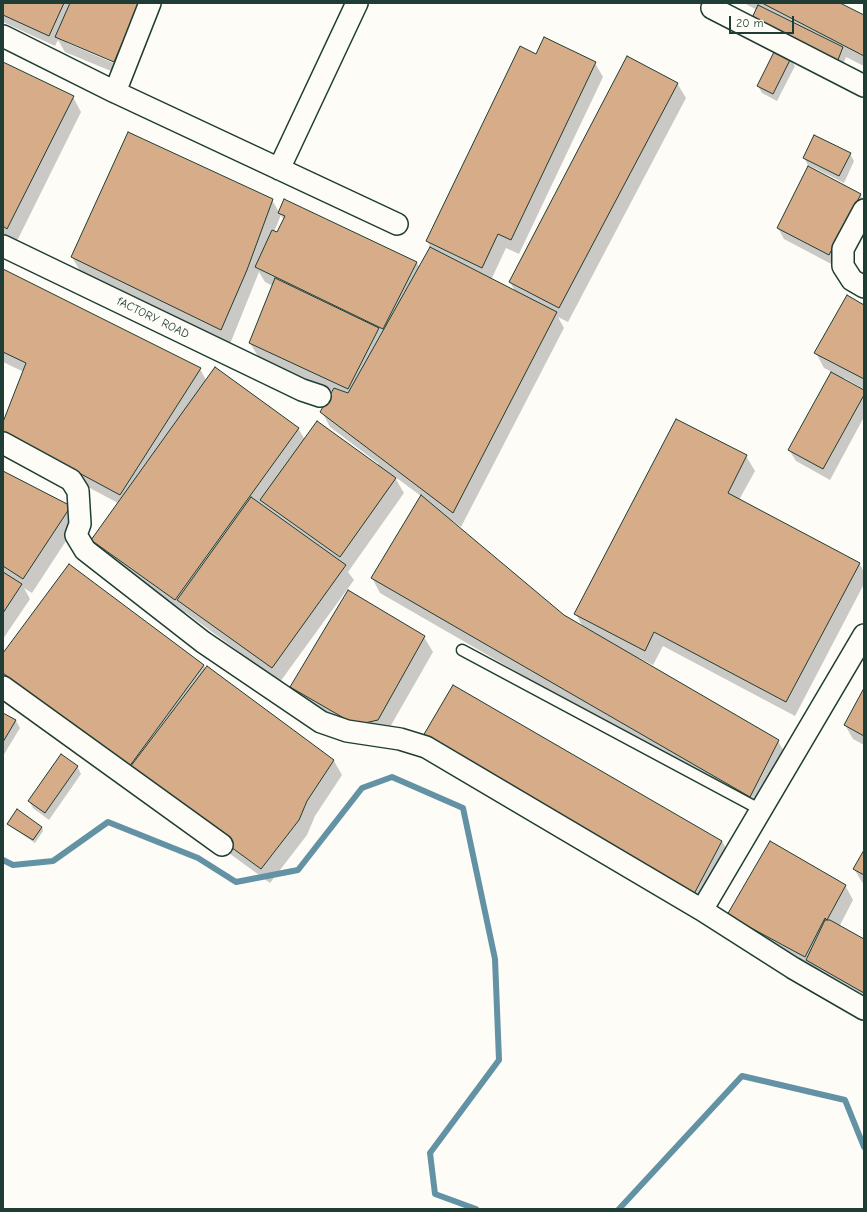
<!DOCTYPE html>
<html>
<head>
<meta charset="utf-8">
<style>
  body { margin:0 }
  #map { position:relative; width:867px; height:1212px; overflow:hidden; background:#fdfcf7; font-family:"Comic Neue",sans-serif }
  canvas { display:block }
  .frame { position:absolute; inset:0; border:4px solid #1f3d34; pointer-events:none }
  .scale { position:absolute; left:729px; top:16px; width:65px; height:18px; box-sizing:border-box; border:2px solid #1f3d34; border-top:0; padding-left:5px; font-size:12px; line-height:14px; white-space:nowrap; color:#1f3d34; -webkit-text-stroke:3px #fdfcf7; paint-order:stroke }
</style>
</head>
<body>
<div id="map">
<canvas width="867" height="1212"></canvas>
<div class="frame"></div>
<div class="scale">20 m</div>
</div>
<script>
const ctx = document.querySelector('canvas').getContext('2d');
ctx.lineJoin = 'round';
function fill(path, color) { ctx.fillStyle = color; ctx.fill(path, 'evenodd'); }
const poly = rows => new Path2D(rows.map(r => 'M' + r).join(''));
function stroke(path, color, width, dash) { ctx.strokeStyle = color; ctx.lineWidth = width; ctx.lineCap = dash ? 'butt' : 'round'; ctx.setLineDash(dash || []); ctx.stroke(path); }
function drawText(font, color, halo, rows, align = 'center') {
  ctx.font = font + ' "Comic Neue",sans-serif'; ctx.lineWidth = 3; ctx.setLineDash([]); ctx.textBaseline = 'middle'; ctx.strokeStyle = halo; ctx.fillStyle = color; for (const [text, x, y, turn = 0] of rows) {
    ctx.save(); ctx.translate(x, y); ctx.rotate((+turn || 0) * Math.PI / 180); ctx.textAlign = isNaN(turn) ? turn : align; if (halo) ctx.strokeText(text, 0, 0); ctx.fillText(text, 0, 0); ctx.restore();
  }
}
const shadow = poly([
  [3,3,154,3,123,76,65,52,58,40,55,46,3,22],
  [67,41,119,63,118,65,67,43],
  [744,3,838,3,864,17,864,66,846,57,840,72,757,10],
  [537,55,595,63,603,77,519,254,506,248,491,280,516,293,510,282,677,83,686,98,568,322,558,317,564,328,461,527,450,519,449,520,563,615,583,627,576,614,746,456,755,471,739,500,859,563,864,572,864,584,795,716,663,646,653,665,639,658,638,659,778,741,786,755,758,811,380,593,372,578,421,496,394,476,404,493,348,572,354,580,280,682,185,612,184,614,100,554,92,540,118,503,9,445,3,434,3,425,24,372,3,362,3,270,200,369,206,380,298,428,305,440,378,465,379,464,330,427,322,412,333,392,259,358,250,343,273,286,265,282,259,272,230,344,80,271,72,257,272,200,279,212,417,263,420,268,431,248,427,241],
  [281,215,284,221,278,233,274,232],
  [790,59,795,66,777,101,762,93,758,86],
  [3,63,73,97,81,112,16,243,3,236],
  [850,154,854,161,844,183,808,165,804,158],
  [860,194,864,201,835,266,784,239,778,228],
  [864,306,864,389,844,378,843,380,864,391,864,417,830,480,796,461,789,450,832,372,824,368,816,353],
  [3,473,71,507,79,521,32,593,24,588,30,599,3,639],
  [69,565,204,666,206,669,207,667,334,761,342,775,315,816,307,835,270,883,137,786,3,680,3,655],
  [424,637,433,652,386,734,365,740,300,702,291,687],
  [864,690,864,745,853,739,845,725],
  [3,715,16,721,20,728,3,756],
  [433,751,722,841,730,856,702,908],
  [77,766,81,774,49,820,33,808,29,801],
  [9,824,42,827,43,831,35,843,11,827],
  [770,843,845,885,853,900,839,927,864,940,864,1000,737,930],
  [864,852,864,885,854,869]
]);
const stream = poly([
  [3,860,13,865,53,861,108,822,198,858,236,882,298,870,362,788,392,777,463,808,495,959,499,1060,430,1153,435,1194,476,1209],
  [619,1209,742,1076,845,1100,864,1147]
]);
const building = poly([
  [3,3,64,3,49,36,3,15,3,3],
  [70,3,140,3,114,62,55,37,70,3],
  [762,3,840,3,864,15,864,56,762,3],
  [758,5,843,47,836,65,751,20,758,5],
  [544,37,596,62,511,240,498,234,482,268,426,241,520,46,536,54,544,37],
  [775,50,791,58,773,94,757,86,775,50],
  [627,56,678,83,559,308,509,282,627,56],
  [3,62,74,96,7,229,3,226,3,62],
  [128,132,273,199,247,270,221,330,71,257,128,132],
  [814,135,851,153,839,176,803,158,814,135],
  [808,166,861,194,829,255,777,228,808,166],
  [284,199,417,262,383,329,255,267,272,230,277,232,285,216,278,213,284,199],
  [430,247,557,312,453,513,320,412,334,388,348,393,430,247],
  [3,269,201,368,120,495,3,432,3,422,26,363,3,352,3,269],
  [275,278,379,328,348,389,249,343,275,278],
  [847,295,864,305,864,379,814,353,847,295],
  [215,367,299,428,175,600,91,540,215,367],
  [831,372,864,390,864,395,823,469,788,450,831,372],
  [676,419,747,455,728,493,860,563,786,702,654,632,645,651,574,614,676,419],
  [317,421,396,478,340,557,260,500,317,421],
  [3,471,71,506,23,579,3,566,3,471],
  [421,495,564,615,779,740,750,797,371,578,421,495],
  [251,497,346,565,272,668,177,600,251,497],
  [69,564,204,665,129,767,3,673,3,653,69,564],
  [3,572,22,584,3,613,3,572],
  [348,590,425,636,378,720,356,725,290,687,348,590],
  [207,666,334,760,307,801,299,820,261,869,127,771,207,666],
  [453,685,722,841,694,894,423,736,453,685],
  [864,688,864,736,844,725,864,688],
  [3,713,16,720,3,742,3,713],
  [61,754,78,766,45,813,28,801,61,754],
  [17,809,42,827,33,840,7,824,17,809],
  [770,841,846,885,827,920,825,918,805,957,727,915,770,841],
  [864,850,864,875,853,869,864,850],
  [825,920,830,920,864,939,864,993,806,960,825,920]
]);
const service = poly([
  [462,650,761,810]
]);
const minor = poly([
  [712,8,864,86],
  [3,36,115,92,397,224],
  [115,92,150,3],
  [279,169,357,3],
  [864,210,843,249,843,266,852,280,864,287],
  [3,246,302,390,320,396],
  [3,443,71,480,78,491,80,524,76,535,85,550,203,642,321,722,347,731,400,739,426,747,702,910,864,635],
  [3,687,222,845],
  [702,910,793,968,864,1009]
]);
const streetNames = [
  ["fACTORY ROAD",153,318,26]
];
fill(shadow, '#0003');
stroke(stream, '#6392a5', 6);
fill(building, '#d7ac88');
stroke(building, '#1f3d34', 1);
stroke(service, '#1f3d34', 13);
stroke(minor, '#1f3d34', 24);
stroke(service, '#fdfcf7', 10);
stroke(minor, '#fdfcf7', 21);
drawText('12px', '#1f3d34', '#fdfcf7', streetNames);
</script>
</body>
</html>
